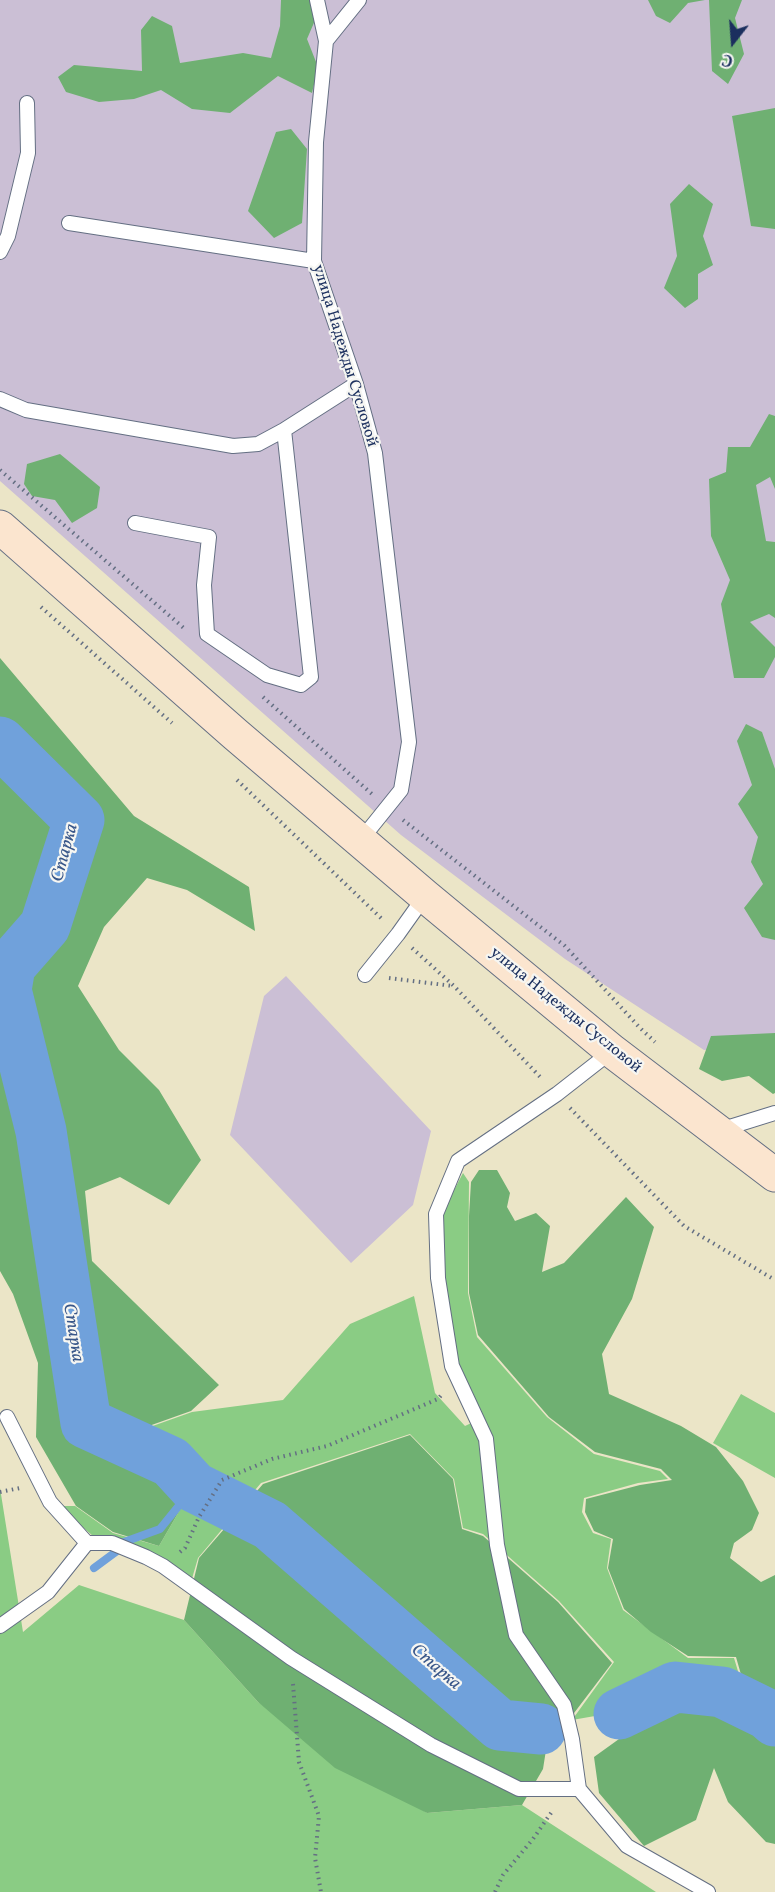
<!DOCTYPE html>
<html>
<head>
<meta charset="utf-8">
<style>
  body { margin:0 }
  #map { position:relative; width:775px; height:1892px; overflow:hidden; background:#ebe5c7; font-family:Vollkorn,serif }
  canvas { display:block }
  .north { position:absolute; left:703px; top:12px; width:60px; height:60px; -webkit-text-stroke:4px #f6f6f2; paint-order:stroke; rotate:197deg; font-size:16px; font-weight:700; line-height:24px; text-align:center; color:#1b2f5e }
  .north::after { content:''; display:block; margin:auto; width:21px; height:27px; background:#1b2f5e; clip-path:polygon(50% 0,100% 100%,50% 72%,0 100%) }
</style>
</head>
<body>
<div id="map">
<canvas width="775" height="1892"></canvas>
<div class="north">С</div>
</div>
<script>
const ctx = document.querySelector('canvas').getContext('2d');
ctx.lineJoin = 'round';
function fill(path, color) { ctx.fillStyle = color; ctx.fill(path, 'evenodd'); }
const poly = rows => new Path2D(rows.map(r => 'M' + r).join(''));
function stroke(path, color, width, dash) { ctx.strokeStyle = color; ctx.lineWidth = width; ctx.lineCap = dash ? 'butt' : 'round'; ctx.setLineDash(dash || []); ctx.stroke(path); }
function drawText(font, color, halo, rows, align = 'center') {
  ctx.font = font + ' Vollkorn,serif'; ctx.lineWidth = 4.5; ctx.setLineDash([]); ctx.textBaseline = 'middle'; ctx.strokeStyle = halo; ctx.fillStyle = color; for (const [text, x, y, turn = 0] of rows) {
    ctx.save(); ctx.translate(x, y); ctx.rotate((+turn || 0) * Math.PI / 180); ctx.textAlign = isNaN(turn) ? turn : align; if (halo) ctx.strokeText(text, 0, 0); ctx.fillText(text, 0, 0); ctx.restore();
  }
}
const industrial = poly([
  [0,0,775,0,775,1045,704,1050,565,959,401,835,0,481],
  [286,976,431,1131,413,1205,351,1263,230,1135,264,996]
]);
const green = poly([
  [463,1173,469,1182,468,1293,477,1337,547,1417,594,1454,660,1471,668,1479,638,1483,584,1498,582,1512,593,1533,611,1539,607,1568,623,1610,688,1658,734,1658,744,1691,728,1692,674,1684,618,1712,572,1720,614,1662,559,1601,483,1534,463,1528,454,1479,410,1434,261,1483,198,1558,191,1582,109,1541,93,1536,58,1506,75,1506,113,1533,159,1546,181,1508,147,1428,192,1412,283,1400,350,1324,414,1296,435,1393,465,1426,482,1418,458,1365,441,1279,441,1215],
  [741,1394,775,1413,775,1478,713,1443],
  [0,1488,23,1632,79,1585,184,1620,258,1702,427,1813,522,1805,656,1892,0,1892]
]);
const forest = poly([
  [281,0,316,0,322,4,307,39,318,67,312,93,278,76,230,113,192,109,161,90,134,99,99,102,66,92,58,77,74,65,142,71,141,30,152,16,172,26,180,63,243,53,271,58,280,26],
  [648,0,705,0,688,3,670,23,656,16],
  [709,0,742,0,735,18,744,54,728,84,712,71],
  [775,108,775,229,751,226,732,116],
  [291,129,307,149,302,223,274,238,248,211,276,132],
  [689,184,713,204,703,236,713,265,698,274,698,299,685,308,664,288,677,256,670,204],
  [769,414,775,416,775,489,770,477,756,485,766,541,775,542,775,618,769,614,750,622,775,647,775,657,764,678,734,678,721,604,730,580,711,536,709,479,726,472,728,447,750,447],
  [60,454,100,487,97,508,72,523,55,500,32,496,24,484,27,464],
  [0,658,134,816,249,887,255,931,187,890,147,878,104,927,78,986,119,1050,159,1090,201,1160,169,1205,120,1177,85,1191,92,1261,219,1385,191,1411,146,1427,181,1508,159,1546,113,1532,76,1506,36,1437,38,1363,13,1294,0,1271],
  [746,724,762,732,775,769,775,940,762,937,744,908,763,884,751,862,758,837,738,804,752,785,737,741],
  [775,1033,775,1093,773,1094,749,1076,722,1081,699,1069,711,1036],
  [479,1170,497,1170,510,1193,507,1207,515,1221,536,1213,550,1226,542,1272,564,1263,626,1197,654,1227,632,1299,602,1354,609,1394,681,1426,716,1447,743,1481,759,1513,752,1530,734,1543,730,1558,761,1582,775,1575,775,1844,766,1842,728,1802,714,1768,696,1820,644,1846,599,1793,594,1757,676,1698,746,1692,736,1657,688,1656,651,1632,624,1609,608,1568,613,1539,594,1531,585,1512,586,1499,640,1485,672,1480,661,1469,595,1452,549,1417,478,1335,469,1293,469,1216,471,1182],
  [410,1435,453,1479,462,1529,483,1536,558,1602,612,1663,546,1750,543,1769,522,1805,427,1813,335,1768,258,1702,184,1620,199,1558,263,1484]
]);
const stream = poly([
  [124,1542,160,1529,194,1487],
  [94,1568,117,1551]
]);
const river = poly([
  [0,742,79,820,45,926,10,966,6,990,41,1131,86,1423,171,1462,194,1487,270,1525,500,1725,541,1729],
  [619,1714,675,1687,722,1692,767,1714,775,1721]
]);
const path = poly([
  [0,470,185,629],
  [41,607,172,723],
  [263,697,372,794],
  [237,780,383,920],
  [403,820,565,946,640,1028,655,1042],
  [412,948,454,986,542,1079],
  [389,978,453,986],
  [570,1108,684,1226,775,1280],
  [0,1492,20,1488],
  [180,1552,185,1548,199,1517,222,1480,272,1459,327,1446,438,1399,443,1393],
  [293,1684,299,1762,319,1816,315,1858,321,1892],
  [495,1892,503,1875,533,1839,553,1810]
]);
const lane = poly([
  [317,0,326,41,316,142,314,261,356,384,375,453,409,742,401,790,360,841],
  [326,41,359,0],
  [69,223,314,261],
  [0,252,8,236,28,153,27,103],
  [0,399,26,410,233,446,258,444,284,430,356,384],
  [135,523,209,537,204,585,207,634,267,675,301,685,311,677,284,430],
  [365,975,398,934,425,896],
  [612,1051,557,1094,458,1161,436,1214,438,1278,452,1366,486,1439,497,1545,516,1635,564,1705,572,1739,579,1789,627,1846,708,1892],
  [720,1130,775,1113],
  [7,1417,50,1502,87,1543],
  [0,1626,48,1592,87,1543,112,1543,146,1557,163,1566,291,1658,431,1745,519,1789,579,1789]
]);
const secondary = poly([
  [0,527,235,734,425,896,612,1051,775,1175]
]);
const streetNames = [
  ["улица Надежды Сусловой",344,356,73],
  ["улица Надежды Сусловой",565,1011,39]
];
const waterNames = [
  ["Старка",66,853,-75],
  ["Старка",72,1333,81],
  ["Старка",435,1668,41]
];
fill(industrial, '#cbbfd5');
fill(green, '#8acc84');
fill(forest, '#6fb072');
stroke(stream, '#70a1db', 8);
stroke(river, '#70a1db', 51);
stroke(lane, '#646f83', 16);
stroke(secondary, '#646f83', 35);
stroke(path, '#646f83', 4, [1.5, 4.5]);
stroke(lane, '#fff', 14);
stroke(secondary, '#fbe5cf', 33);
drawText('16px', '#1b2f5e', '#f6f6f2', streetNames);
drawText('italic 18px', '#39578a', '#f6f6f2', waterNames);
</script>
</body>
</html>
